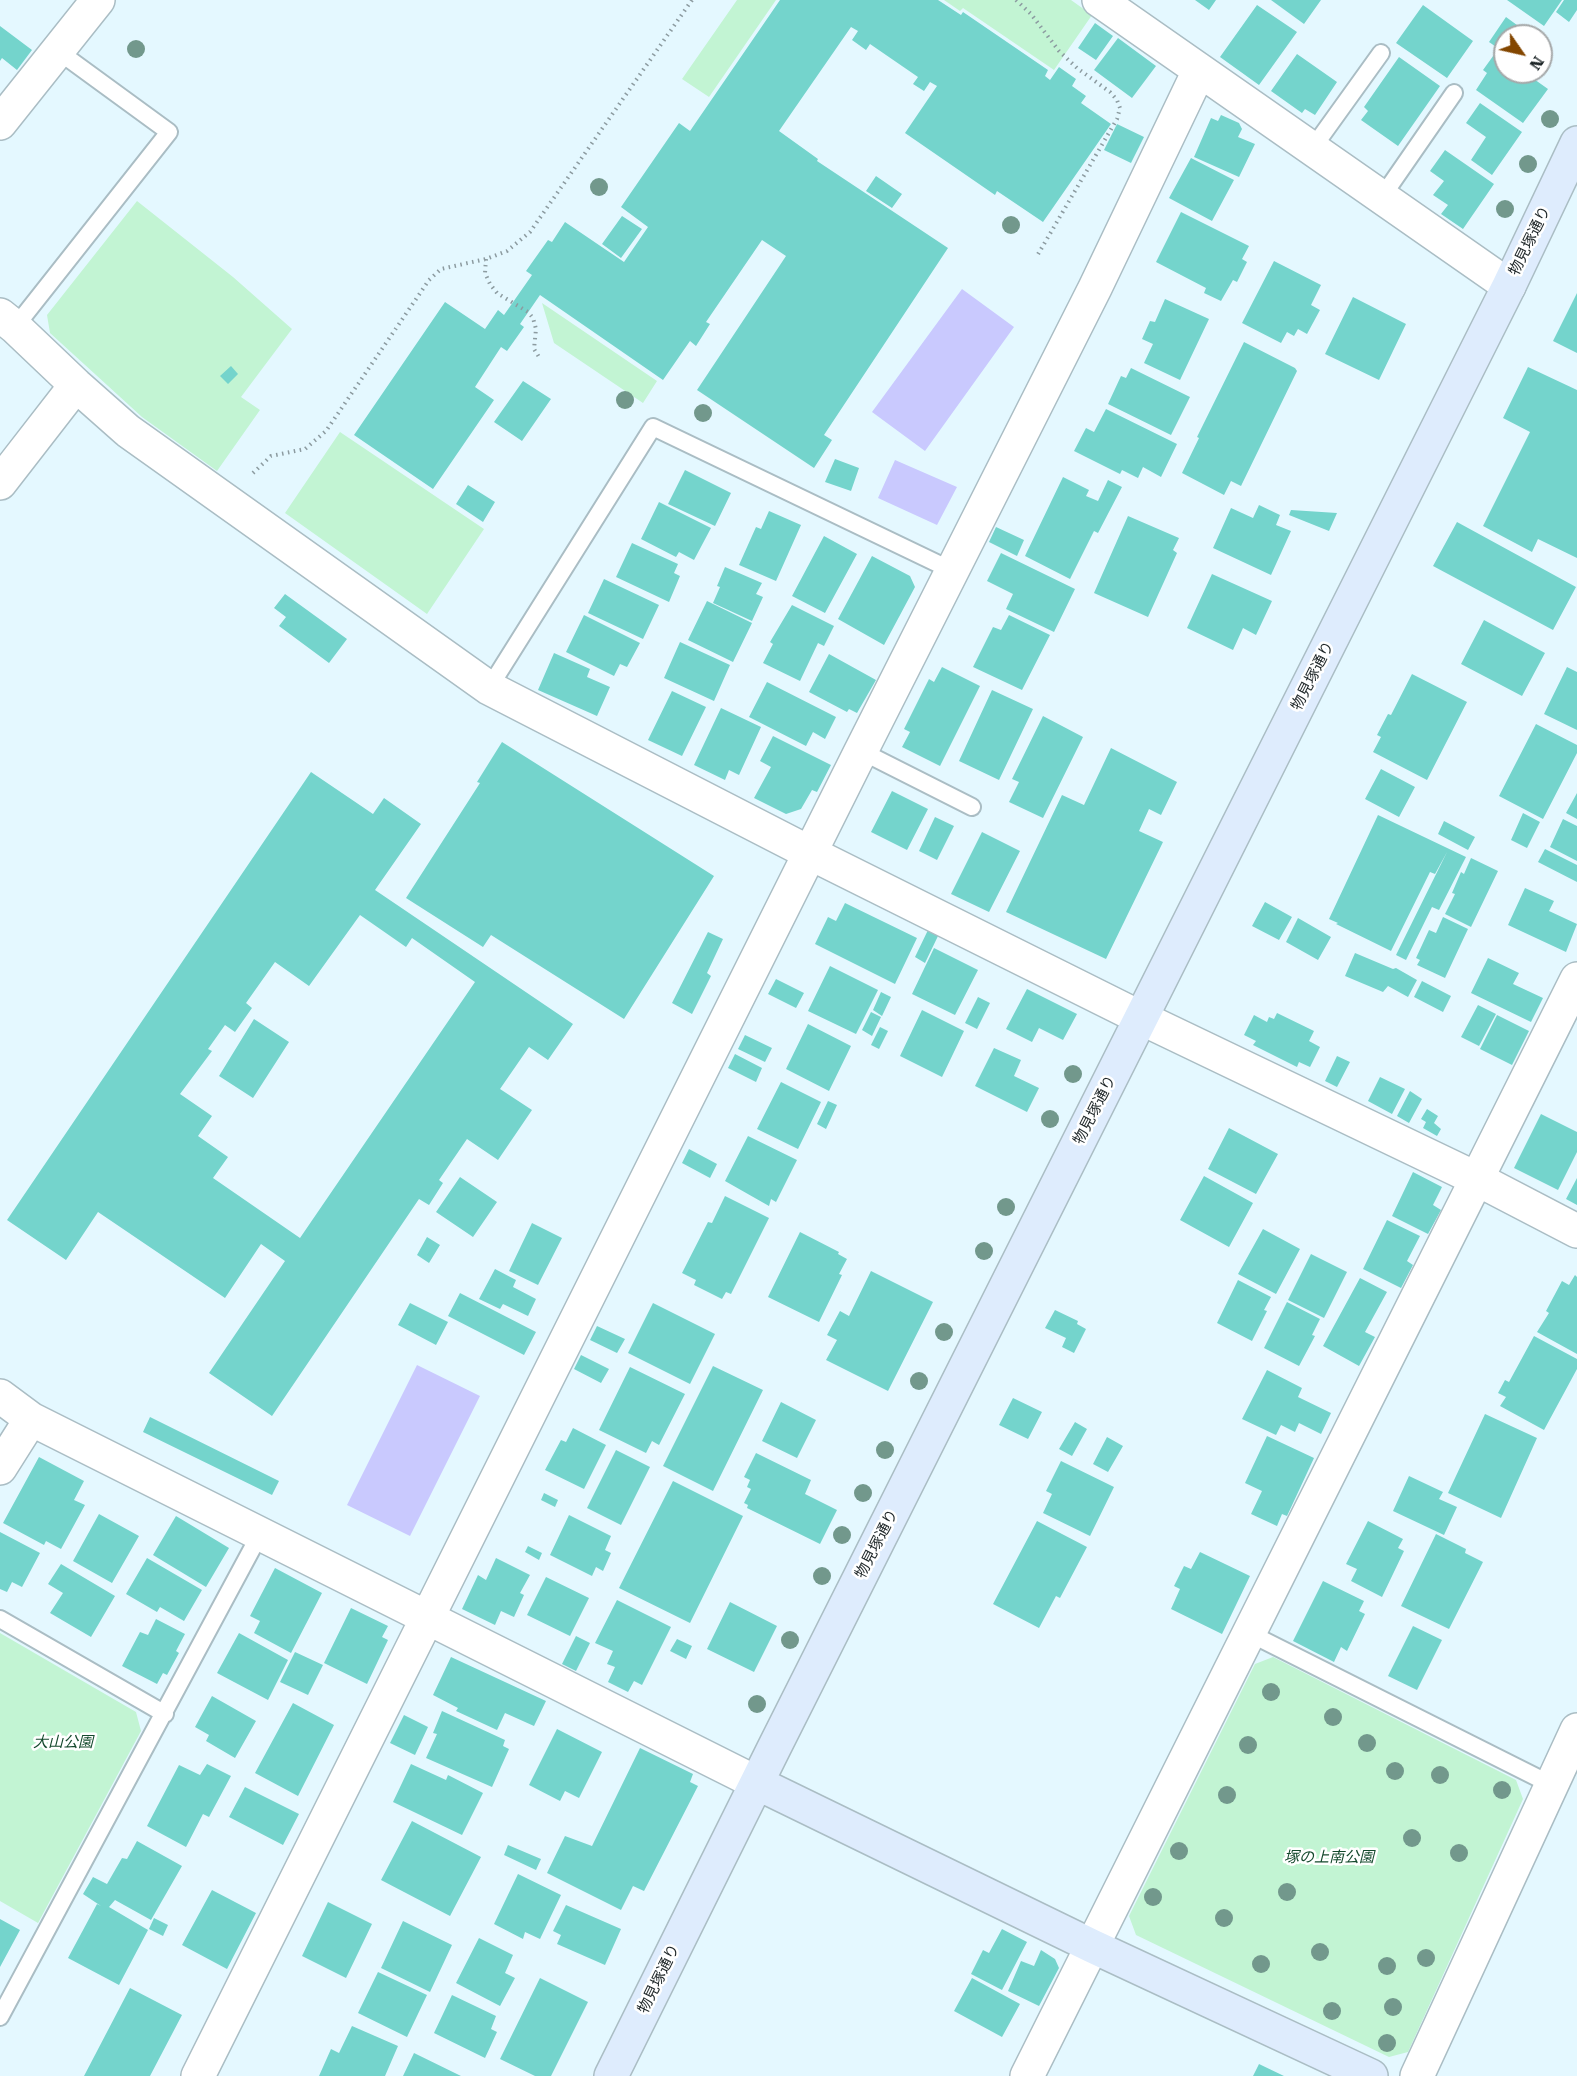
<!DOCTYPE html>
<html>
<head>
<meta charset="utf-8">
<style>
  body { margin:0 }
  #map { position:relative; width:1577px; height:2076px; overflow:hidden; background:#e4f8ff; font-family:"Roboto Serif",serif }
  canvas { display:block }
  .north { position:absolute; left:1493px; top:24px; width:60px; height:60px; box-sizing:border-box; background:#fff; border:2px solid #a5a8a9; border-radius:50%; rotate:124deg; font-size:16px; font-weight:700; line-height:24px; text-align:center; color:#1d2527 }
  .north::after { content:''; display:block; margin:auto; width:21px; height:27px; background:#834600; clip-path:polygon(50% 0,100% 100%,50% 72%,0 100%) }
</style>
</head>
<body>
<div id="map">
<canvas width="1577" height="2076"></canvas>
<div class="north">N</div>
</div>
<script>
const ctx = document.querySelector('canvas').getContext('2d');
ctx.lineJoin = 'round';
function fill(path, color) { ctx.fillStyle = color; ctx.fill(path, 'evenodd'); }
const poly = rows => new Path2D(rows.map(r => 'M' + r).join(''));
function stroke(path, color, width, dash) { ctx.strokeStyle = color; ctx.lineWidth = width; ctx.lineCap = dash ? 'butt' : 'round'; ctx.setLineDash(dash || []); ctx.stroke(path); }
function drawText(font, color, halo, rows, align = 'center') {
  ctx.font = font + ' "Roboto Serif","Noto Sans JP",serif'; ctx.lineWidth = 5; ctx.setLineDash([]); ctx.textBaseline = 'middle'; ctx.strokeStyle = halo; ctx.fillStyle = color; for (const [text, x, y, turn = 0] of rows) {
    ctx.save(); ctx.translate(x, y); ctx.rotate((+turn || 0) * Math.PI / 180); ctx.textAlign = isNaN(turn) ? turn : align; if (halo) ctx.strokeText(text, 0, 0); ctx.fillText(text, 0, 0); ctx.restore();
  }
}
const green = poly([
  [737,0,776,0,709,97,682,79],
  [944,0,1071,0,1092,15,1054,70,963,8,960,11],
  [137,201,233,277,292,329,241,397,260,410,217,471,142,417,50,333,47,315],
  [542,303,657,381,643,403,554,343],
  [340,432,484,529,427,614,285,513],
  [0,1633,136,1712,141,1731,38,1923,0,1901],
  [1273,1657,1516,1780,1523,1799,1408,2052,1389,2057,1136,1935,1129,1916,1255,1664]
]);
const water = poly([
  [962,289,1014,327,925,451,872,412],
  [895,460,957,487,937,525,878,498],
  [417,1365,480,1396,410,1536,347,1505]
]);
const building = poly([
  [780,0,938,0,961,15,963,12,1048,70,1045,76,1050,80,1059,67,1076,79,1072,86,1086,96,1081,103,1111,124,1043,222,997,191,995,195,905,133,937,86,930,82,924,91,913,84,918,77,870,44,866,50,852,40,858,31,851,27,779,131,818,159,817,161,948,248,824,435,832,440,814,468,697,390,786,256,762,240,706,322,710,324,696,346,690,341,663,380,540,295,520,324,524,327,507,351,501,347,475,387,494,400,433,489,354,435,445,302,485,329,498,310,504,315,532,275,526,271,548,240,552,242,565,222,624,262,648,227,621,207,679,123,690,131],
  [1195,0,1216,0,1209,10],
  [1271,0,1321,0,1304,24],
  [1507,0,1562,0,1544,26],
  [1564,0,1577,0,1577,10,1569,22,1556,12],
  [1257,5,1297,32,1259,85,1220,57],
  [1423,5,1473,41,1447,78,1396,43],
  [1506,17,1532,36,1505,36,1505,53,1489,42],
  [1095,23,1113,36,1096,60,1078,48],
  [0,26,32,50,17,70,2,58,0,61],
  [1118,38,1156,66,1132,98,1094,70],
  [1496,52,1505,58,1505,72,1524,72,1548,89,1523,123,1476,90,1487,73,1483,70],
  [1297,54,1337,82,1315,115,1305,109,1302,113,1271,91],
  [1399,57,1440,86,1398,146,1361,120,1368,111,1364,107],
  [1480,103,1522,132,1492,175,1471,160,1486,137,1466,123],
  [1221,115,1239,123,1242,129,1238,137,1255,144,1239,177,1194,157,1211,118,1218,121],
  [1117,124,1144,137,1131,163,1104,150],
  [1445,150,1494,184,1463,229,1441,214,1448,205,1433,195,1444,181,1430,171],
  [1191,158,1234,180,1212,221,1169,198],
  [876,176,902,194,892,208,866,191],
  [1181,212,1249,246,1242,259,1247,262,1237,282,1233,280,1221,301,1204,293,1206,288,1156,262],
  [622,216,642,229,621,258,602,244],
  [1274,261,1321,285,1311,305,1320,310,1307,334,1298,329,1294,336,1287,332,1281,343,1242,323],
  [1577,293,1577,353,1553,341],
  [1353,297,1406,324,1379,380,1325,354],
  [1165,299,1209,319,1180,380,1144,363,1153,344,1142,339,1150,321,1155,322],
  [1244,342,1295,368,1297,371,1241,486,1231,481,1224,495,1182,473,1199,438,1197,437],
  [231,366,238,374,228,384,220,376],
  [1528,367,1577,390,1577,558,1538,539,1532,552,1483,526,1530,432,1503,418],
  [1131,368,1190,397,1171,435,1108,404,1121,376,1126,378],
  [523,381,551,399,522,441,494,422],
  [1106,409,1177,444,1161,477,1143,467,1138,478,1122,470,1120,474,1074,451,1086,428,1094,432],
  [835,459,859,468,851,491,825,482],
  [685,470,731,493,715,526,668,504],
  [1063,477,1089,490,1086,496,1098,501,1108,480,1122,487,1098,533,1094,531,1070,579,1025,556],
  [468,485,495,502,483,522,456,504],
  [659,502,711,528,694,560,679,552,676,557,641,539],
  [1259,505,1280,515,1276,525,1291,531,1271,575,1213,548,1231,508,1253,518],
  [1291,510,1337,513,1329,531,1289,515],
  [769,511,801,525,776,581,739,565,756,527,761,529],
  [1128,516,1179,538,1173,550,1177,553,1148,617,1094,593],
  [1457,522,1576,587,1553,630,1433,566],
  [996,527,1024,540,1017,556,989,542],
  [824,536,857,554,825,613,792,596],
  [632,543,678,564,674,573,680,576,669,602,616,577],
  [1001,553,1075,589,1054,632,1006,609,1013,594,987,581],
  [872,556,910,576,915,587,884,645,838,619],
  [725,567,762,583,756,594,763,597,752,621,713,603,720,587,717,586],
  [1212,574,1272,601,1256,635,1243,628,1233,650,1187,628],
  [604,579,659,605,643,639,588,613],
  [285,594,347,639,329,663,279,626,286,617,274,608],
  [707,601,752,623,733,662,688,640],
  [792,605,834,626,824,646,818,643,800,681,763,663,773,644,770,642],
  [584,615,640,643,627,667,620,664,614,676,566,652],
  [1009,615,1050,635,1022,690,973,667,993,627,1001,630],
  [1484,620,1545,653,1522,696,1461,664],
  [680,642,730,665,714,701,664,678],
  [554,653,590,669,587,677,610,687,597,716,538,690],
  [829,654,876,680,857,713,849,709,847,712,809,692],
  [942,667,980,686,940,766,902,747,910,732,904,729,929,679,934,682],
  [1567,667,1577,672,1577,730,1544,714],
  [1412,674,1467,702,1427,780,1373,752,1381,737,1377,735,1388,714,1391,715],
  [767,682,836,717,825,739,813,732,806,746,749,717],
  [992,690,1033,709,999,780,959,761],
  [672,691,706,707,682,756,648,740],
  [721,708,761,727,739,775,729,770,725,780,694,765],
  [1043,716,1083,737,1043,818,1009,802,1019,782,1012,779],
  [1536,724,1577,745,1577,753,1543,819,1499,796],
  [773,736,831,765,817,792,812,790,801,809,786,814,754,798,771,767,760,761],
  [502,742,714,876,624,1019,491,935,483,947,406,898,480,783,477,782],
  [1111,748,1177,782,1161,815,1149,809,1139,831,1163,842,1106,959,1006,912,1062,795,1084,805],
  [1381,769,1415,787,1399,817,1365,799],
  [311,772,373,814,384,798,421,824,375,890,573,1024,548,1060,529,1047,500,1089,532,1110,498,1160,467,1139,439,1180,443,1183,429,1205,419,1199,272,1416,209,1373,285,1261,261,1244,225,1298,98,1212,66,1260,7,1220],
  [360,915,406,947,412,938,475,982,300,1238,213,1178,228,1157,198,1136,212,1116,180,1094,212,1051,208,1049,225,1025,235,1032,252,1008,246,1003,275,962,309,986],
  [892,791,928,809,907,850,871,832],
  [1577,793,1577,819,1566,813],
  [1523,813,1540,822,1527,848,1511,840],
  [1378,815,1466,857,1439,910,1432,907,1406,960,1396,955,1447,852,1435,874,1430,872,1391,951,1336,924,1338,923,1329,919],
  [935,817,954,826,937,860,919,851],
  [1563,819,1577,826,1577,861,1550,847],
  [1444,821,1475,837,1468,850,1438,834],
  [982,832,1020,851,989,912,951,894],
  [1545,849,1577,865,1577,882,1538,862],
  [1471,858,1498,871,1471,927,1445,914,1455,894,1452,893,1461,872,1464,874],
  [1525,888,1554,901,1549,911,1577,924,1566,952,1508,925],
  [1265,902,1292,917,1279,940,1252,926],
  [845,903,917,938,895,984,815,944,828,917,836,921],
  [1443,917,1468,929,1445,978,1417,965,1420,960,1416,958,1429,930,1436,933],
  [1298,918,1331,937,1318,960,1286,942],
  [928,930,938,936,925,963,915,957],
  [708,932,723,939,707,973,711,976,692,1014,672,1003],
  [934,948,978,970,955,1015,912,994],
  [1355,953,1393,969,1396,968,1417,980,1408,997,1388,986,1383,992,1345,976],
  [1488,958,1519,973,1513,984,1543,998,1531,1022,1471,993],
  [830,966,878,990,856,1034,808,1011],
  [776,979,804,993,796,1008,768,994],
  [1422,981,1451,996,1443,1012,1414,997],
  [1027,989,1077,1014,1063,1040,1039,1028,1032,1042,1006,1029],
  [881,992,891,997,882,1016,873,1010],
  [978,997,990,1003,977,1029,965,1023],
  [1478,1005,1496,1014,1479,1046,1461,1037],
  [922,1010,964,1031,942,1077,900,1056],
  [871,1012,881,1017,872,1036,862,1030],
  [1277,1013,1314,1031,1309,1041,1320,1047,1310,1067,1299,1062,1297,1067,1253,1045,1256,1041,1244,1035,1254,1015,1267,1022,1269,1017,1274,1019],
  [1497,1015,1529,1031,1512,1065,1480,1049],
  [254,1019,289,1042,253,1098,219,1076],
  [808,1024,851,1046,829,1091,786,1069],
  [880,1027,888,1031,879,1049,871,1045],
  [745,1035,772,1048,765,1062,738,1049],
  [994,1048,1021,1060,1014,1076,1039,1088,1027,1112,975,1086],
  [735,1054,762,1068,756,1082,728,1068],
  [1337,1056,1350,1062,1337,1087,1325,1081],
  [1380,1077,1405,1089,1392,1114,1368,1101],
  [781,1082,821,1102,798,1149,757,1129],
  [1410,1091,1422,1099,1409,1123,1397,1116],
  [828,1101,837,1105,826,1129,817,1124],
  [1427,1109,1438,1116,1434,1123,1441,1129,1437,1136,1423,1128,1426,1122,1421,1119],
  [1541,1114,1577,1132,1577,1152,1558,1190,1514,1168],
  [1229,1128,1278,1154,1256,1194,1208,1169],
  [748,1136,797,1160,776,1202,771,1199,769,1206,725,1181],
  [689,1149,717,1164,710,1178,682,1163],
  [1413,1172,1442,1187,1433,1205,1441,1210,1428,1234,1392,1216],
  [1204,1176,1253,1203,1229,1247,1180,1220],
  [460,1177,497,1202,473,1237,436,1212],
  [1577,1178,1577,1205,1566,1199],
  [725,1196,769,1218,731,1294,726,1292,722,1299,694,1285,696,1280,682,1273,708,1222,712,1223],
  [1387,1220,1420,1236,1407,1261,1413,1265,1401,1288,1363,1269],
  [532,1223,562,1238,538,1285,509,1271],
  [1263,1229,1300,1249,1276,1294,1238,1274],
  [800,1232,839,1252,838,1254,847,1259,839,1274,842,1275,819,1322,768,1297],
  [427,1237,440,1245,429,1263,417,1255],
  [1311,1254,1347,1272,1324,1318,1288,1300],
  [495,1269,516,1280,513,1287,536,1299,528,1316,503,1304,500,1309,479,1299],
  [871,1271,933,1302,888,1391,826,1360,837,1340,827,1335,840,1311,849,1316],
  [1575,1275,1577,1277,1577,1354,1537,1332,1549,1313,1546,1311,1562,1281,1569,1285],
  [1360,1278,1387,1292,1365,1332,1375,1337,1359,1366,1323,1346],
  [1238,1280,1271,1297,1264,1310,1267,1311,1252,1341,1217,1323],
  [460,1293,536,1332,524,1355,448,1316],
  [1287,1302,1320,1319,1312,1335,1315,1336,1299,1366,1264,1348],
  [410,1303,448,1322,436,1345,398,1325],
  [653,1303,715,1334,690,1384,628,1353],
  [1055,1310,1078,1321,1077,1324,1086,1329,1074,1353,1062,1347,1066,1338,1045,1328],
  [597,1326,625,1339,617,1353,590,1340],
  [1534,1336,1577,1359,1577,1369,1544,1430,1500,1406,1506,1397,1498,1393,1505,1380,1509,1382],
  [581,1355,609,1369,601,1383,574,1369],
  [713,1366,763,1390,713,1491,663,1466],
  [630,1367,685,1394,659,1445,652,1441,646,1453,599,1430],
  [1267,1370,1302,1388,1298,1397,1331,1413,1321,1434,1299,1423,1295,1432,1281,1425,1276,1435,1242,1419],
  [1013,1398,1042,1412,1028,1439,999,1425],
  [781,1402,816,1420,797,1458,762,1441],
  [1485,1414,1537,1438,1501,1518,1448,1493],
  [150,1417,279,1481,272,1495,143,1432],
  [1075,1422,1087,1429,1072,1456,1059,1449],
  [573,1428,606,1445,584,1489,545,1470,561,1440,566,1442],
  [1267,1436,1314,1458,1287,1516,1282,1514,1277,1526,1251,1514,1262,1491,1245,1483],
  [1107,1437,1123,1446,1108,1472,1093,1464],
  [616,1450,650,1467,621,1525,587,1508],
  [756,1453,811,1480,805,1494,837,1510,820,1544,747,1508,748,1505,744,1503,751,1489,747,1487,750,1480,744,1477],
  [39,1457,84,1481,74,1500,85,1505,61,1549,46,1541,44,1545,3,1523],
  [1061,1461,1114,1487,1090,1536,1043,1513,1052,1494,1046,1491],
  [1409,1476,1443,1492,1439,1499,1457,1507,1444,1535,1393,1511],
  [673,1481,743,1516,690,1623,619,1588],
  [544,1493,558,1500,555,1507,541,1500],
  [99,1514,139,1536,112,1583,73,1561],
  [569,1515,611,1536,605,1550,611,1553,603,1571,596,1567,592,1576,550,1555],
  [176,1516,229,1548,206,1587,153,1555],
  [1037,1521,1087,1547,1060,1598,1056,1596,1039,1628,993,1604],
  [1368,1521,1403,1539,1398,1548,1404,1551,1382,1597,1351,1581,1357,1569,1346,1564],
  [0,1532,40,1553,22,1587,12,1582,7,1592,0,1589],
  [1436,1534,1466,1549,1465,1553,1483,1562,1449,1629,1401,1606],
  [528,1546,542,1553,539,1560,525,1552],
  [1200,1552,1250,1576,1222,1634,1171,1609,1180,1589,1174,1586,1184,1566,1191,1569],
  [147,1558,202,1590,184,1621,160,1607,157,1612,126,1594],
  [496,1558,530,1575,520,1593,524,1595,514,1617,501,1611,495,1625,462,1609,478,1575,486,1580],
  [61,1564,115,1596,91,1637,50,1613,63,1593,48,1584],
  [275,1568,322,1593,291,1653,254,1633,260,1621,250,1616],
  [546,1577,589,1598,570,1636,527,1615],
  [1323,1581,1364,1601,1359,1611,1365,1614,1347,1651,1341,1647,1334,1662,1293,1641],
  [617,1600,671,1627,642,1685,634,1681,628,1692,608,1682,615,1667,607,1664,613,1651,595,1643],
  [730,1602,777,1626,754,1672,707,1649],
  [351,1608,388,1626,382,1637,388,1640,367,1684,324,1663],
  [156,1619,185,1634,176,1651,179,1653,167,1675,163,1673,157,1684,122,1666,140,1632,148,1635],
  [1413,1626,1442,1640,1417,1690,1388,1676],
  [239,1633,288,1660,268,1700,217,1673],
  [576,1636,590,1643,576,1671,562,1664],
  [677,1639,692,1646,686,1659,670,1651],
  [295,1652,323,1665,308,1695,280,1682],
  [451,1657,546,1701,534,1726,505,1713,497,1730,456,1711,458,1708,433,1695],
  [212,1696,256,1721,235,1758,206,1741,209,1735,195,1727],
  [293,1703,334,1725,298,1796,255,1773],
  [442,1711,505,1740,503,1746,509,1749,492,1787,426,1758,437,1734,433,1733],
  [404,1715,428,1727,415,1755,390,1743],
  [557,1729,602,1752,579,1798,565,1791,560,1801,529,1785],
  [640,1748,693,1774,690,1782,698,1786,644,1891,633,1886,621,1910,547,1873,565,1836,592,1846],
  [207,1764,231,1776,209,1817,203,1814,186,1847,147,1826,179,1765,200,1775],
  [411,1764,446,1780,448,1775,483,1793,462,1835,393,1802],
  [245,1787,299,1814,283,1845,229,1817],
  [412,1821,481,1857,450,1916,381,1880],
  [137,1841,182,1866,151,1920,115,1900,109,1907,148,1930,119,1985,68,1958,97,1904,101,1906,83,1894,93,1877,107,1884,122,1858,127,1859],
  [508,1845,541,1859,536,1870,504,1855],
  [518,1874,561,1895,540,1939,525,1932,523,1939,494,1924],
  [212,1890,256,1913,227,1969,182,1945],
  [328,1902,372,1924,346,1978,302,1956],
  [566,1905,621,1929,605,1965,557,1944,561,1935,553,1931],
  [154,1918,168,1925,163,1936,149,1929],
  [0,1919,20,1930,0,1967],
  [403,1921,452,1945,430,1992,381,1968],
  [1002,1929,1027,1942,1002,1990,971,1974,983,1950,989,1953],
  [479,1938,513,1955,505,1973,515,1978,500,2006,456,1983],
  [1041,1950,1055,1959,1059,1968,1039,2006,1008,1991,1021,1961,1034,1966],
  [378,1972,427,1995,407,2037,358,2013],
  [540,1978,588,2002,551,2076,535,2076,500,2059],
  [972,1978,1020,2004,1002,2037,954,2011],
  [130,1988,182,2015,150,2076,84,2076],
  [452,1995,496,2016,491,2029,497,2032,485,2058,434,2033],
  [352,2026,398,2046,385,2076,319,2076,331,2049,339,2053],
  [414,2053,461,2076,403,2076],
  [1259,2064,1284,2076,1253,2076]
]);
const path = poly([
  [1016,0,1031,14,1059,51,1077,68,1110,92,1117,100,1120,108,1117,119,1037,256],
  [486,259,485,273,490,284,497,293,528,312,533,318,536,329,534,349,539,357],
  [253,473,271,456,305,449,326,431,429,280,441,269,486,259,507,251,530,232,692,0]
]);
const lane = poly([
  [1312,149,1381,53],
  [1382,197,1454,93],
  [15,327,169,132,58,51],
  [489,688,653,427,951,570],
  [861,751,972,807],
  [0,1619,165,1714],
  [1249,1633,1552,1785],
  [0,2017,260,1534]
]);
const street = poly([
  [1099,0,1509,286],
  [0,123,98,0],
  [0,315,15,327,76,385,128,431,489,688,810,853,1141,1018,1477,1179,1577,1231],
  [0,483,76,385],
  [0,1396,31,1419,757,1783],
  [0,1468,31,1419],
  [198,2076,861,751,1095,288,1199,71],
  [1027,2076,1577,979],
  [1417,2076,1577,1730]
]);
const secondary = poly([
  [757,1783,1092,1946,1371,2076],
  [611,2076,775,1746,1509,286,1577,143]
]);
const trees = [
  [136,49],
  [1550,119],
  [1528,164],
  [599,187],
  [1505,209],
  [1011,225],
  [625,400],
  [703,413],
  [1073,1074],
  [1050,1119],
  [1006,1207],
  [984,1251],
  [944,1332],
  [919,1381],
  [885,1450],
  [863,1493],
  [842,1535],
  [822,1576],
  [790,1640],
  [1271,1692],
  [757,1704],
  [1333,1717],
  [1367,1743],
  [1248,1745],
  [1395,1771],
  [1440,1775],
  [1502,1790],
  [1227,1795],
  [1412,1838],
  [1179,1851],
  [1459,1853],
  [1287,1892],
  [1153,1897],
  [1224,1918],
  [1320,1952],
  [1426,1958],
  [1261,1964],
  [1387,1966],
  [1393,2007],
  [1332,2011],
  [1387,2043]
];
const streetNames = [
  ["物見塚通り",1530,241,-64],
  ["物見塚通り",1313,676,-63],
  ["物見塚通り",1095,1110,-63],
  ["物見塚通り",877,1544,-63],
  ["物見塚通り",659,1979,-64]
];
const parkNames = [
  ["大山公園",63,1743],
  ["塚の上南公園",1329,1858]
];
fill(green, '#c2f4d3');
fill(water, '#c9c9fe');
fill(building, '#74d4cc');
stroke(lane, '#aabdc4', 20);
stroke(street, '#aabdc4', 36);
stroke(secondary, '#aabdc4', 36);
stroke(path, '#8c9ba0', 4, [1.5, 4.5]);
stroke(lane, '#fff', 16);
stroke(street, '#fff', 33);
stroke(secondary, '#deecfd', 33);
ctx.fillStyle = '#72988c';
for (const [x, y] of trees) { ctx.beginPath(); ctx.arc(x, y, 9, 0, 2 * Math.PI); ctx.fill(); }
drawText('15px', '#1d2527', '#fff', streetNames);
drawText('italic 15px', '#14492d', '#fff', parkNames);
</script>
</body>
</html>
